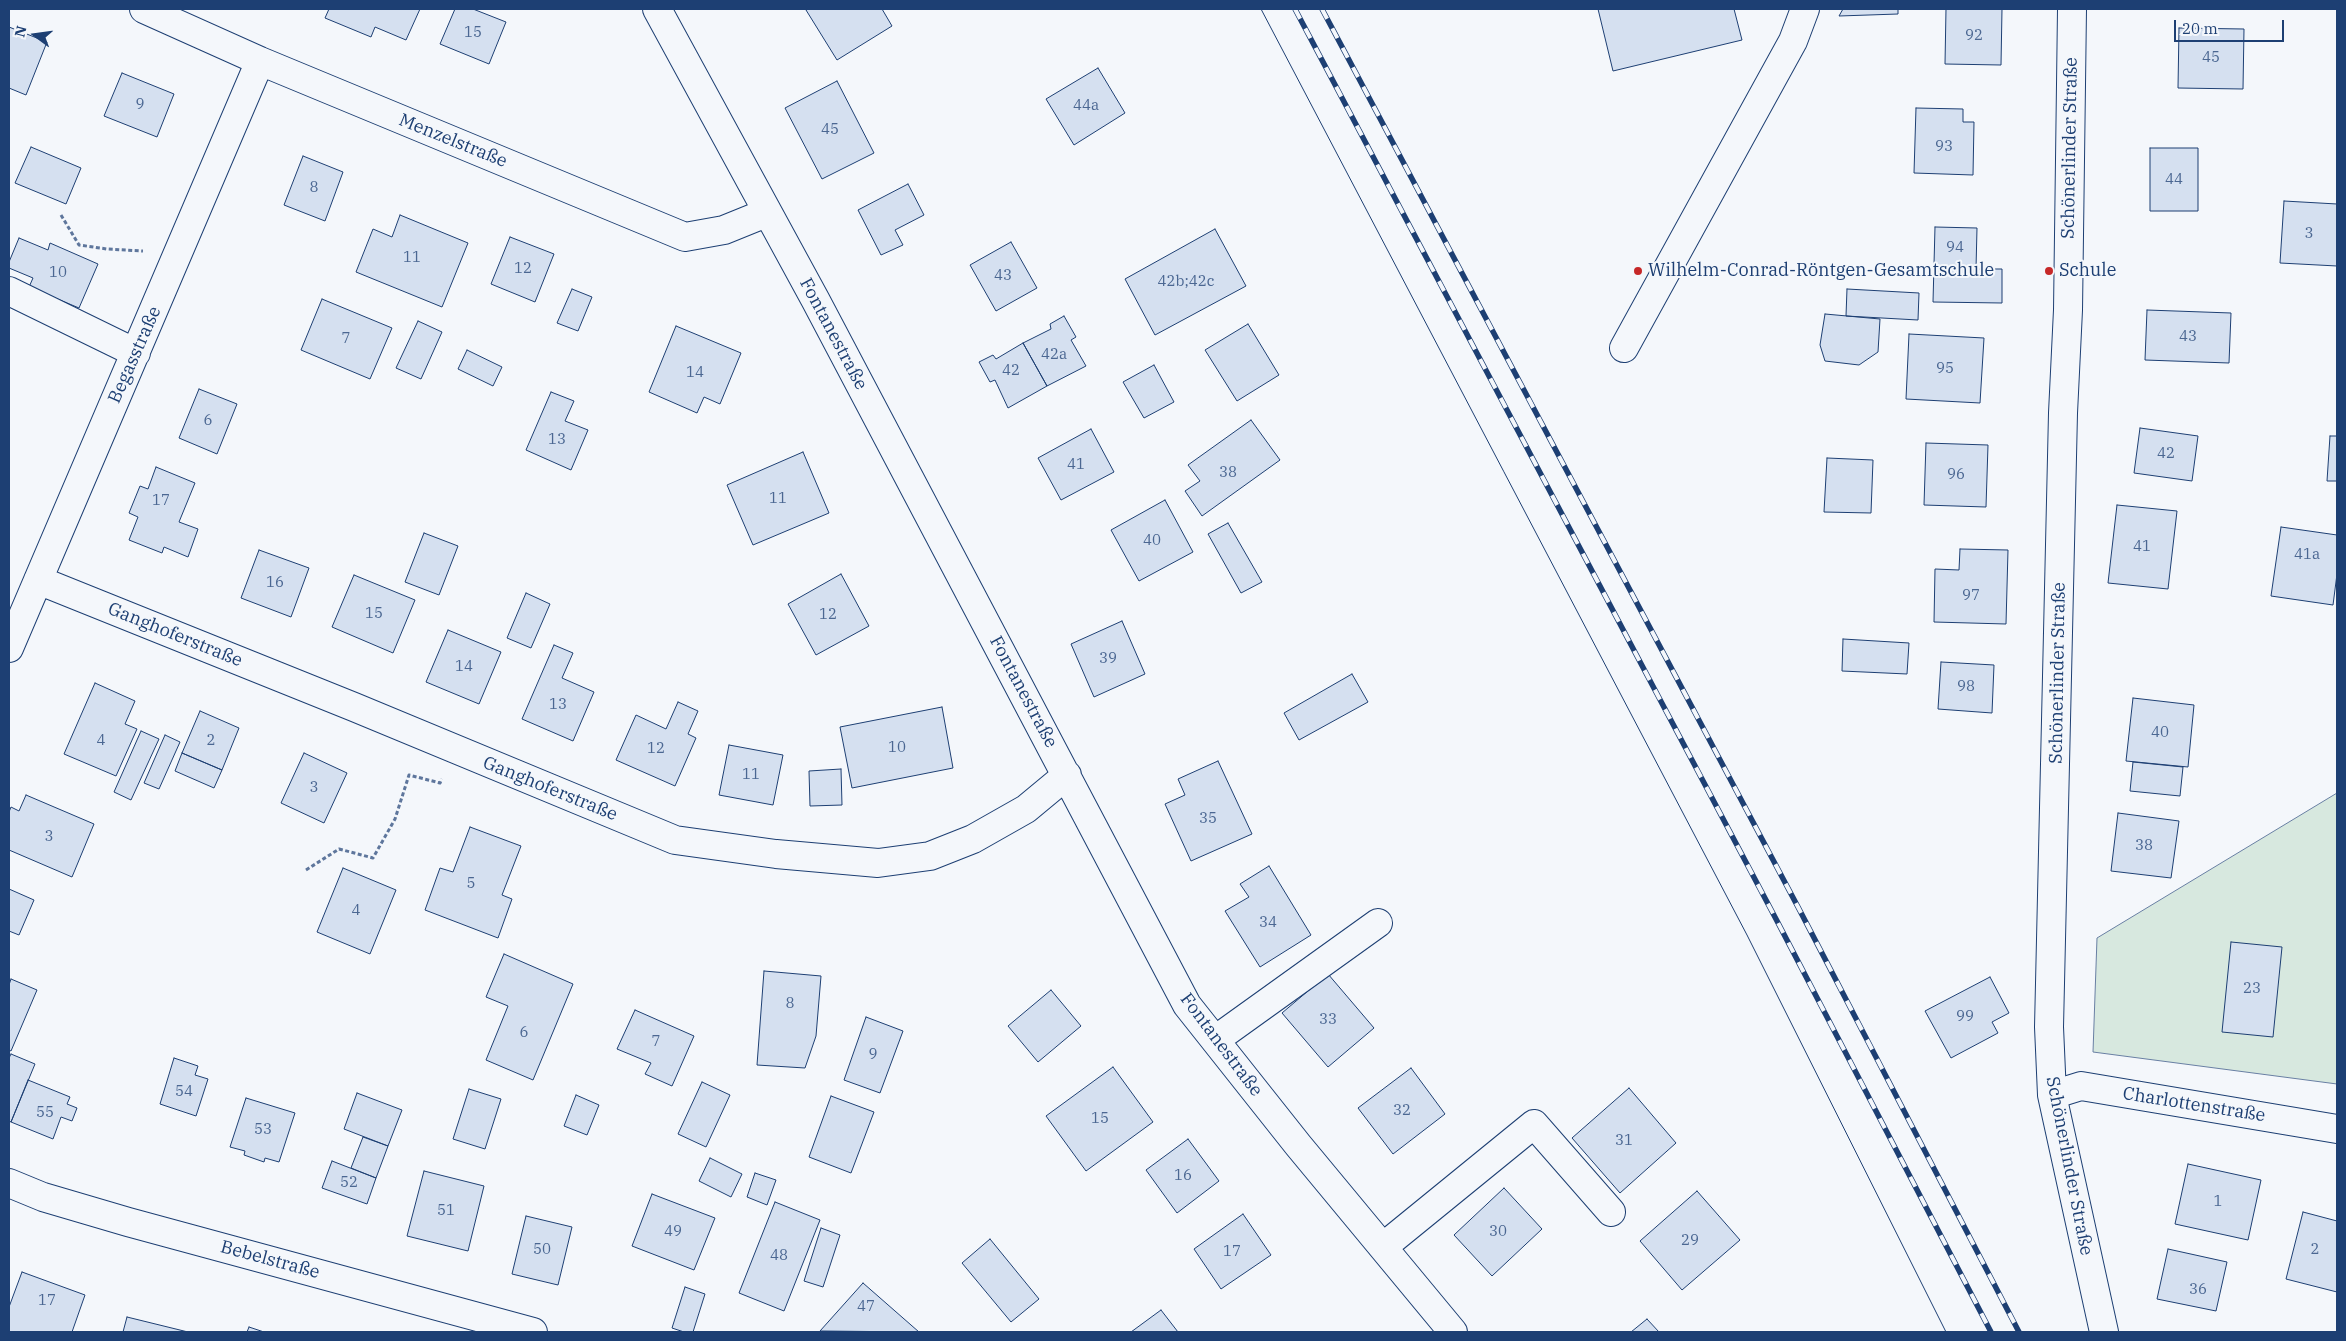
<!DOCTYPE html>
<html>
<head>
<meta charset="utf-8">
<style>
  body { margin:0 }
  #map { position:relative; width:2346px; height:1341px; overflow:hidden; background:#f4f7fb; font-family:"IBM Plex Serif",serif }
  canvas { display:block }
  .frame { position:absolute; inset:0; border:10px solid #1d3f73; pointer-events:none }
  .north { position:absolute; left:10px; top:10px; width:50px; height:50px; -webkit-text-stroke:4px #f4f7fb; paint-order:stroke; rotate:284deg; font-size:14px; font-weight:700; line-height:20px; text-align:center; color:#1d3f73 }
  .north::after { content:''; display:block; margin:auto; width:18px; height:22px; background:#1d3f73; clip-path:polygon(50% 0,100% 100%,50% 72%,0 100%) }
  .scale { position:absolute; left:2174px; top:20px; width:110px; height:22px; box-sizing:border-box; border:2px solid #1d3f73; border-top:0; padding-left:6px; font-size:15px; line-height:18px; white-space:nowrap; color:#1d3f73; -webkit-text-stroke:4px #f4f7fb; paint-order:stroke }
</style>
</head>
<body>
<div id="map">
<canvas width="2346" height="1341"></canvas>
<div class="frame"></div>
<div class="north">N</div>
<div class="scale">20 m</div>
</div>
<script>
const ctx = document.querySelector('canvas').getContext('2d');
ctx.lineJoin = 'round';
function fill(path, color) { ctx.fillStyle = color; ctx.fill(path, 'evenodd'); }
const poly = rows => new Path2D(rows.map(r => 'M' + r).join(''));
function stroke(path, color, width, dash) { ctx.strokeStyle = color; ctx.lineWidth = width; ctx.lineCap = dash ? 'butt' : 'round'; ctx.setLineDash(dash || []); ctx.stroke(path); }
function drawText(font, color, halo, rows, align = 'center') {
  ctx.font = font + ' "IBM Plex Serif",serif'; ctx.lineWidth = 4; ctx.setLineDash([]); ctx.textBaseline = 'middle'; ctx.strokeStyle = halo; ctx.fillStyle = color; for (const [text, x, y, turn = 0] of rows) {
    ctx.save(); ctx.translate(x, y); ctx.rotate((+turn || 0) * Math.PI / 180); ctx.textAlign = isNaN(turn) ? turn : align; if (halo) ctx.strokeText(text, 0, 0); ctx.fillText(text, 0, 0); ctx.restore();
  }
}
const green = poly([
  [2337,793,2337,1084,2093,1052,2097,938,2337,793]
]);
const building = poly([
  [329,9,420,9,406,40,375,27,371,37,325,18,329,9],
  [455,9,473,9,506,22,489,64,440,44,455,9],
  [809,9,882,9,892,26,837,60,806,10,809,9],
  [1598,9,1734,9,1742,40,1613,71,1598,9],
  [1843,9,1898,9,1898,14,1839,16,1843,9],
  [1946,9,2002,9,2001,65,1945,64,1946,9],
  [9,27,47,42,26,95,9,88,9,27],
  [2179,28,2244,29,2243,89,2178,88,2179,28],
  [1098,68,1125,113,1074,145,1046,99,1098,68],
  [122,73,174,94,157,137,104,116,122,73],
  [837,81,874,153,822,179,785,108,837,81],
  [1916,108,1963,109,1963,122,1974,122,1973,175,1914,173,1916,108],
  [31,147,81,168,66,204,15,183,31,147],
  [2150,148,2198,148,2198,211,2150,211,2150,148],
  [303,156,343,172,325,221,284,205,303,156],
  [908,184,924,215,895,230,903,245,881,255,858,210,908,184],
  [2284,201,2337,204,2337,266,2280,263,2284,201],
  [400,215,468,243,442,307,356,272,373,229,392,237,400,215],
  [1935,227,1977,228,1976,269,2002,269,2002,303,1933,302,1935,227],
  [1215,229,1246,286,1155,335,1125,279,1215,229],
  [510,237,554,254,535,302,491,284,510,237],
  [19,238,48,250,50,243,98,264,79,308,29,287,33,278,9,268,9,262,19,238],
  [1011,242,1037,288,996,311,970,265,1011,242],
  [572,289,592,297,578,331,557,323,572,289],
  [1847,289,1919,293,1918,320,1846,316,1847,289],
  [322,299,392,328,370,379,301,350,322,299],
  [2147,310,2231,313,2229,363,2145,360,2147,310],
  [1825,314,1880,319,1878,352,1859,365,1825,361,1820,345,1825,314],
  [1064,316,1076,337,1071,340,1086,366,1047,386,1023,343,1051,329,1050,324,1064,316],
  [418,321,442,332,421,379,396,368,418,321],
  [1248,324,1279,375,1237,401,1205,350,1248,324],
  [676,326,741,353,720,404,704,397,697,413,649,392,676,326],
  [1909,334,1984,338,1980,403,1906,399,1909,334],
  [1023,343,1047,386,1008,408,995,380,990,382,979,362,993,355,996,359,1023,343],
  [467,350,502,367,493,386,458,369,467,350],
  [1154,365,1174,402,1144,418,1123,382,1154,365],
  [199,389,237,404,217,454,179,438,199,389],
  [551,392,574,401,565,421,588,430,571,470,526,450,551,392],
  [1251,420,1280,460,1202,516,1185,491,1200,481,1188,465,1251,420],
  [2140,428,2198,436,2192,481,2134,473,2140,428],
  [1091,429,1114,472,1061,500,1038,458,1091,429],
  [2330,436,2337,436,2337,481,2327,481,2330,436],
  [1926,443,1988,445,1986,507,1924,505,1926,443],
  [803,452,829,513,753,545,727,485,803,452],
  [1827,458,1873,460,1871,513,1824,512,1827,458],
  [156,467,195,483,179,522,198,529,188,557,164,547,162,553,129,540,138,517,129,513,140,486,148,489,156,467],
  [1165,500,1193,552,1139,581,1111,530,1165,500],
  [2117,505,2177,511,2168,589,2108,583,2117,505],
  [1228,523,1262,582,1241,593,1208,534,1228,523],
  [2281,527,2337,535,2337,574,2333,605,2271,596,2281,527],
  [424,533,458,546,439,595,405,582,424,533],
  [1960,549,2008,550,2006,624,1934,622,1935,569,1959,570,1960,549],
  [259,550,309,568,291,617,241,598,259,550],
  [841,574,869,626,816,655,788,604,841,574],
  [354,575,415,600,393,653,332,627,354,575],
  [526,593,550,604,531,648,507,638,526,593],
  [1122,621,1145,674,1094,697,1071,644,1122,621],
  [448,630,501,652,479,704,426,682,448,630],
  [1843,639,1909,643,1907,674,1842,671,1843,639],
  [554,645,573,653,562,678,594,692,573,741,522,719,554,645],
  [1941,662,1994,665,1992,713,1938,709,1941,662],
  [1352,674,1368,702,1299,740,1284,713,1352,674],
  [95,683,135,701,125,724,137,729,116,776,64,754,95,683],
  [2133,698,2194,705,2188,767,2126,761,2133,698],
  [678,702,698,711,688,734,696,738,675,786,616,760,636,715,666,729,678,702],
  [942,707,953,768,852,788,840,727,942,707],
  [200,711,239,728,222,770,182,753,200,711],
  [141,731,159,739,131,800,114,792,141,731],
  [165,735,180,742,159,789,144,783,165,735],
  [729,745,783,755,773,805,719,795,729,745],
  [182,753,222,770,214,788,175,771,182,753],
  [304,753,347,773,324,823,281,803,304,753],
  [1218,761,1252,834,1191,861,1165,804,1185,795,1178,779,1218,761],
  [2133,762,2183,767,2180,796,2130,791,2133,762],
  [841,769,842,805,810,806,809,771,841,769],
  [26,795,94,824,72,877,9,850,9,812,11,807,19,811,26,795],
  [2118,813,2179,821,2171,878,2111,871,2118,813],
  [470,827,521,846,502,895,512,899,498,938,425,910,440,868,453,872,470,827],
  [1269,866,1311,935,1260,967,1225,911,1249,897,1240,884,1269,866],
  [343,868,396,890,370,954,317,932,343,868],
  [9,889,34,900,19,935,9,931,9,889],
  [2231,942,2282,947,2273,1037,2222,1032,2231,942],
  [504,954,573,984,533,1080,486,1060,508,1006,486,997,504,954],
  [764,971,821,976,816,1036,805,1068,757,1065,764,971],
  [1328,974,1374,1028,1328,1067,1282,1013,1328,974],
  [1990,977,2009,1013,1992,1022,1998,1033,1951,1058,1925,1011,1990,977],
  [11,979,37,990,11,1051,9,1050,9,985,11,979],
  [1051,990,1081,1026,1038,1062,1008,1026,1051,990],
  [635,1010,694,1036,672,1086,645,1074,651,1063,617,1049,635,1010],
  [866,1017,903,1031,880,1093,844,1080,866,1017],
  [11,1054,35,1064,11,1122,9,1121,9,1058,11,1054],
  [174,1058,198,1066,195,1075,208,1079,196,1116,160,1104,174,1058],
  [1113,1067,1153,1122,1086,1171,1046,1116,1113,1067],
  [1411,1068,1445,1114,1393,1154,1358,1108,1411,1068],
  [28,1080,70,1097,67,1104,77,1108,72,1121,61,1117,53,1139,11,1122,28,1080],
  [702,1082,730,1095,706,1147,678,1134,702,1082],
  [1629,1088,1676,1143,1620,1193,1572,1138,1629,1088],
  [469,1089,501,1099,485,1149,453,1139,469,1089],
  [357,1093,402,1110,388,1146,344,1129,357,1093],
  [576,1095,599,1105,587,1135,564,1126,576,1095],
  [831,1096,874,1112,851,1173,809,1157,831,1096],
  [246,1098,295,1113,279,1162,265,1158,264,1162,244,1155,245,1151,230,1147,246,1098],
  [363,1137,388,1146,376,1178,351,1168,363,1137],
  [1188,1139,1219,1181,1177,1213,1146,1170,1188,1139],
  [710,1158,742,1174,731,1197,699,1181,710,1158],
  [332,1161,376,1178,367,1204,322,1188,332,1161],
  [2188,1164,2261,1180,2248,1240,2175,1224,2188,1164],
  [424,1171,484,1186,468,1251,407,1236,424,1171],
  [755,1173,776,1180,767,1205,747,1197,755,1173],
  [1504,1188,1542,1229,1492,1276,1454,1235,1504,1188],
  [1697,1191,1740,1240,1682,1290,1640,1241,1697,1191],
  [652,1194,715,1218,694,1270,632,1246,652,1194],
  [775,1202,820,1220,784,1311,739,1293,775,1202],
  [2303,1212,2337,1221,2337,1292,2286,1279,2303,1212],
  [1243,1214,1271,1255,1221,1289,1194,1249,1243,1214],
  [526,1216,572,1227,558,1285,512,1274,526,1216],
  [821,1228,840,1235,823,1287,804,1281,821,1228],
  [990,1239,1039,1299,1011,1322,962,1263,990,1239],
  [2168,1249,2227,1262,2216,1311,2157,1299,2168,1249],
  [22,1272,85,1295,72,1332,9,1332,9,1307,22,1272],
  [863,1283,919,1332,820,1331,863,1283],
  [685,1287,705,1294,693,1332,684,1332,672,1328,685,1287],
  [1161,1310,1178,1332,1131,1332,1161,1310],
  [127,1317,188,1332,123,1332,127,1317],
  [1647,1319,1659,1332,1631,1332,1647,1319],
  [249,1327,264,1332,247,1332,249,1327]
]);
const path = poly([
  [61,215,79,245,107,249,143,251],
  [306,870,339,849,373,858,395,819,409,775,440,783,442,779]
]);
const minor = poly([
  [144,9,260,61,685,237,724,230,766,213],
  [657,9,816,301,1187,1005,1298,1145,1453,1332],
  [2072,9,2068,310,2063,413,2049,1027,2052,1095,2104,1332],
  [9,291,136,353],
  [1624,348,1793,41,1805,9],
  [38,580,354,707,675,840,776,854,878,863,930,856,973,839,1026,809,1067,775],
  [9,648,260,61],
  [1215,1040,1378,923],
  [2052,1095,2081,1086,2337,1129],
  [9,1183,43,1197,128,1222,533,1332],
  [1383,1247,1534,1124,1611,1212]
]);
const tram = poly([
  [1261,9,1747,935,1946,1332]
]);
const rail = poly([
  [1295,9,1776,919,1991,1332],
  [1322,9,1798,907,2019,1332]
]);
const markers = [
  [1638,271,5,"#c62828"],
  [2049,271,5,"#c62828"]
];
const numberNames = [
  ["15",473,33],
  ["92",1974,36],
  ["45",2211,58],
  ["9",140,105],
  ["44a",1086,106],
  ["45",830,130],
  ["93",1944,147],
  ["44",2174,180],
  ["8",314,188],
  ["3",2309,234],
  ["94",1955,248],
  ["11",412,258],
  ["12",523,269],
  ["10",58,273],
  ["43",1003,276],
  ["42b;42c",1186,282],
  ["43",2188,337],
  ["7",346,339],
  ["42a",1054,355],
  ["95",1945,369],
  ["42",1011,371],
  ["14",695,373],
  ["6",208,421],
  ["13",557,440],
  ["42",2166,454],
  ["41",1076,465],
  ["38",1228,473],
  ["96",1956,475],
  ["11",778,499],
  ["17",161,501],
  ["40",1152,541],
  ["41",2142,547],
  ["41a",2307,555],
  ["16",275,583],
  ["97",1971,596],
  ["15",374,614],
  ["12",828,615],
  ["39",1108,659],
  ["14",464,667],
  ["98",1966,687],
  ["13",558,705],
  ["40",2160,733],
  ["4",101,741],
  ["2",211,741],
  ["10",897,748],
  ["12",656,749],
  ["11",751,775],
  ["3",314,788],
  ["35",1208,819],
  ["3",49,837],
  ["38",2144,846],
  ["5",471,884],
  ["4",356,911],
  ["34",1268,923],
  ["23",2252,989],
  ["8",790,1004],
  ["99",1965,1017],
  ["33",1328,1020],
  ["6",524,1033],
  ["7",656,1042],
  ["9",873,1055],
  ["54",184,1092],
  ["32",1402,1111],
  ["55",45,1113],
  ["15",1100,1119],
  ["53",263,1130],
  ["31",1624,1141],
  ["16",1183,1176],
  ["52",349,1183],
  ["1",2218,1202],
  ["51",446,1211],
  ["49",673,1232],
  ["30",1498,1232],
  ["29",1690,1241],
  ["50",542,1250],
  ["2",2315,1250],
  ["17",1232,1252],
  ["48",779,1256],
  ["36",2198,1290],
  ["17",47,1301],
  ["47",866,1307]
];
const streetNames = [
  ["Menzelstraße",453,141,22],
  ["Schönerlinder Straße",2070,148,-89],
  ["Fontanestraße",833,334,62],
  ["Begasstraße",135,355,-66],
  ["Ganghoferstraße",175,635,22],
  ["Schönerlinder Straße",2058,673,-89],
  ["Fontanestraße",1023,692,62],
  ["Ganghoferstraße",550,789,22],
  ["Fontanestraße",1221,1045,53],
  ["Charlottenstraße",2194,1105,9],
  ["Schönerlinder Straße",2069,1166,79],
  ["Bebelstraße",270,1260,15]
];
const poiNames = [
  ["Wilhelm-Conrad-Röntgen-Gesamtschule",1648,271],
  ["Schule",2059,271]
];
fill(green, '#d7e8df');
stroke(green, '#687fa3', 1);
fill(building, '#d5e0f0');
stroke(building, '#1d3f73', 1);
stroke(minor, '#1d3f73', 30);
stroke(path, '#5e769c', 3, [4, 2.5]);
stroke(minor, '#f4f7fb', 28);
stroke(tram, '#1d3f73', 1);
stroke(rail, '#1d3f73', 5.5);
stroke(rail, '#f4f7fb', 4, [11]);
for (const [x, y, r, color] of markers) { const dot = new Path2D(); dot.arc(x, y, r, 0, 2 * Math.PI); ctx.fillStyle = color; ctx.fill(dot); stroke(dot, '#f4f7fb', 2); }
drawText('15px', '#4b6792', null, numberNames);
drawText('18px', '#1d3f73', '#f4f7fb', streetNames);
drawText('18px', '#1d3f73', '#f4f7fb', poiNames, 'left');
</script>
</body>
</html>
